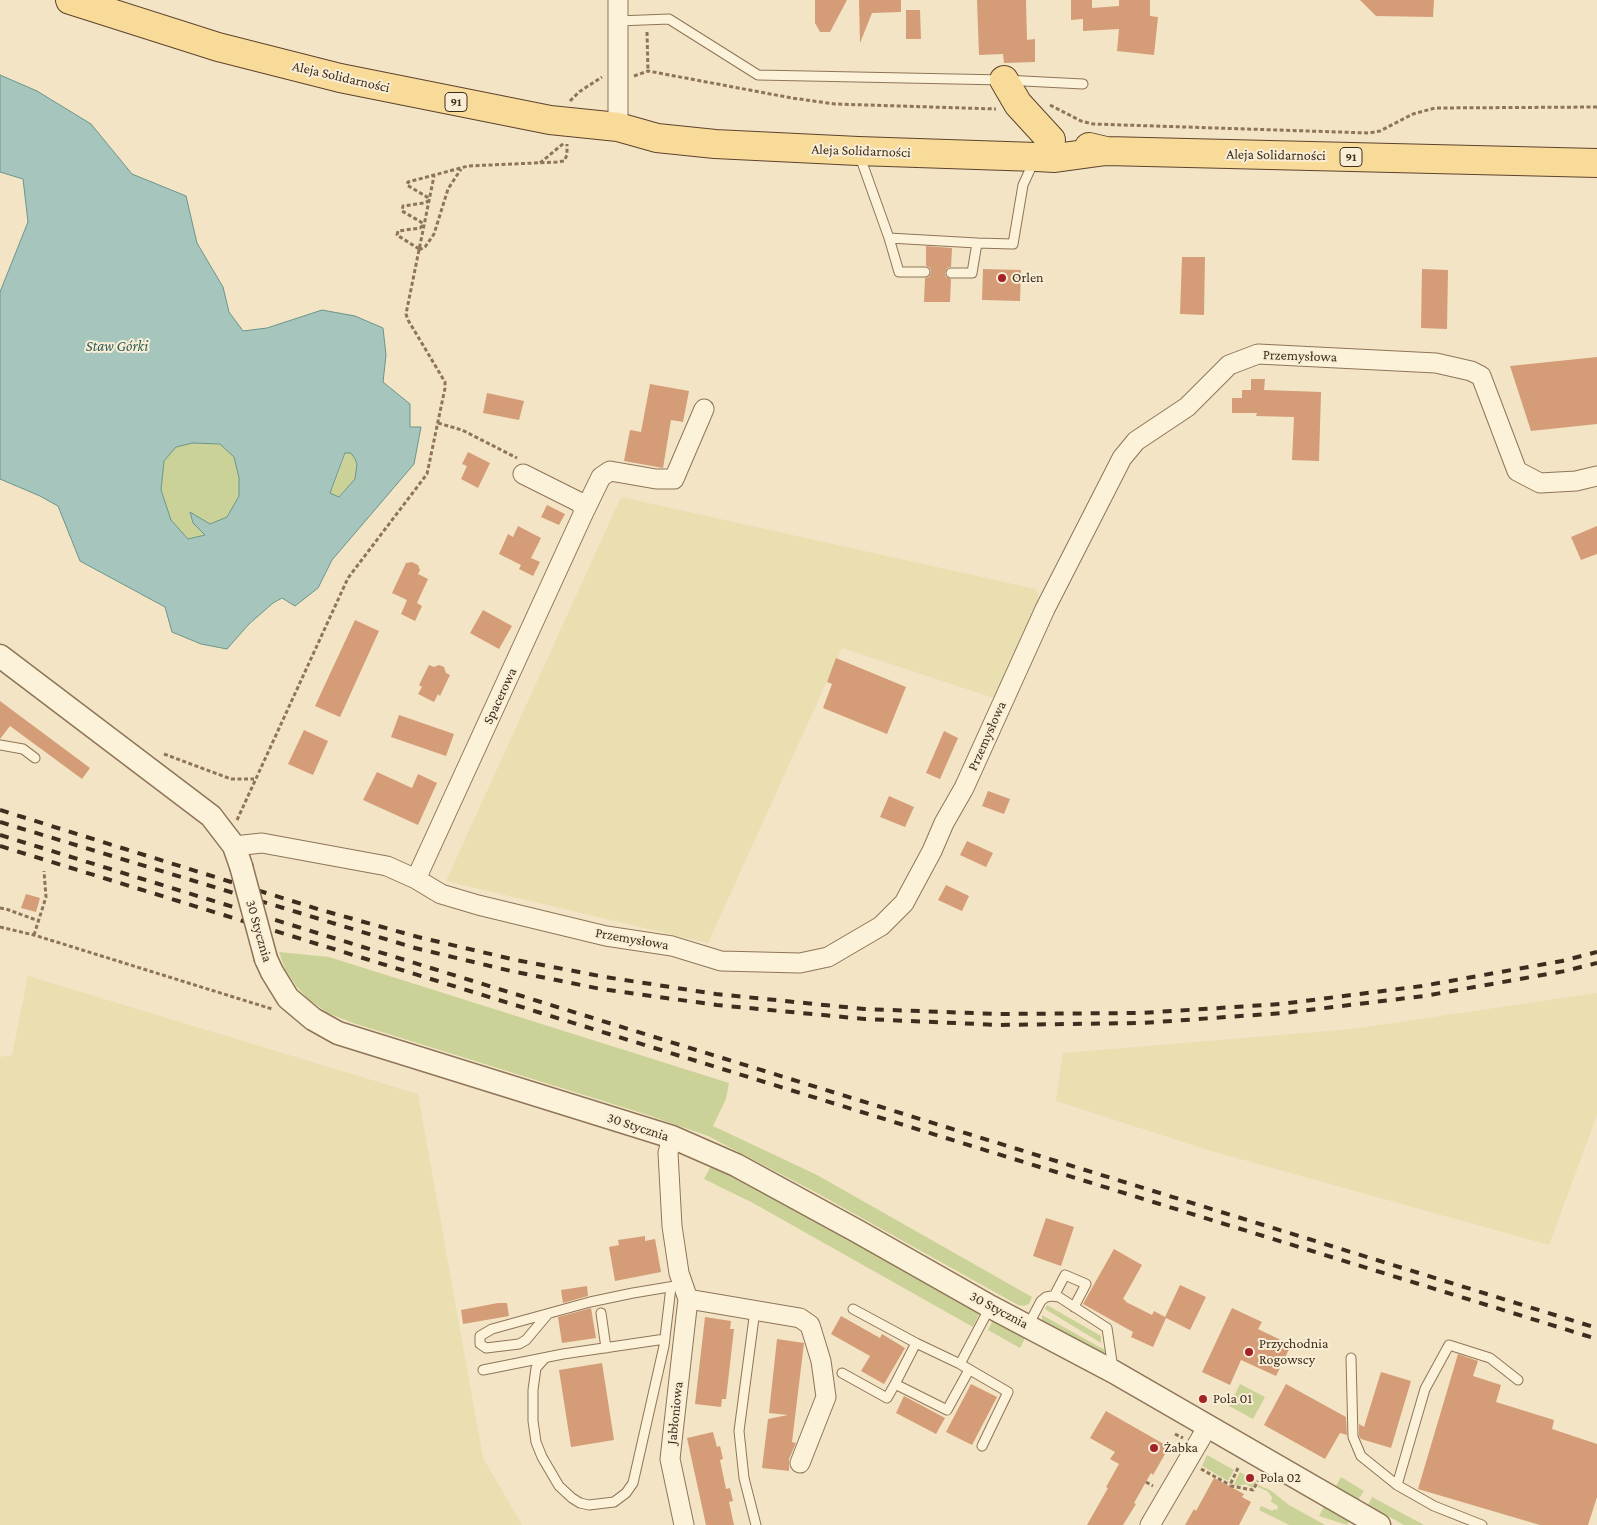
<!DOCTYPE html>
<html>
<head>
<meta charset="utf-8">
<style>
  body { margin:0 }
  canvas { display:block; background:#f2e4c4 }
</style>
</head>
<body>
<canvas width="1597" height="1525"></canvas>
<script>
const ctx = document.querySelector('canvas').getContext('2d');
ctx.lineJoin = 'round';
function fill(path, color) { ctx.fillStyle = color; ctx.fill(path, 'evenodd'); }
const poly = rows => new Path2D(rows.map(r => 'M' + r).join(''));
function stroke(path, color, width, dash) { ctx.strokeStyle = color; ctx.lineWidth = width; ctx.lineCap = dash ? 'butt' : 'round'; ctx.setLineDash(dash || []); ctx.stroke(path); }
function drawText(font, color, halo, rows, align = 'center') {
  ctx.font = font + ' "Crimson Pro",serif'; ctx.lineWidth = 4; ctx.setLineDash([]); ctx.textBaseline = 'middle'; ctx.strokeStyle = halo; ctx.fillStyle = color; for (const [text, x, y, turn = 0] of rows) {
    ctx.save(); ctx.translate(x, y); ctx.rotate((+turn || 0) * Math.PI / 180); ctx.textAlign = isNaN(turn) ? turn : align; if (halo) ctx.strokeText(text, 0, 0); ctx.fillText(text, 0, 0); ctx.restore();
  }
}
const farmland = poly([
  [621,497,1036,589,1041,602,994,698,842,648,708,943,446,881],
  [28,976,418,1094,483,1458,522,1525,0,1525,0,1057,12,1055],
  [1597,993,1597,1115,1549,1245,1208,1150,1056,1101,1063,1053,1352,1029]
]);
const green = poly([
  [193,443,221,444,234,457,239,478,239,496,227,517,210,524,191,512,193,523,206,535,188,539,171,520,161,490,164,461,176,447],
  [351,452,357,464,355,480,339,497,330,494,346,453],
  [279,952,329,957,729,1083,726,1099,713,1126,817,1175,1032,1297,1029,1304,1024,1306,1018,1305,817,1193,708,1136,645,1114,353,1023,328,1013,308,999,297,987,285,969],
  [712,1164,978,1310,979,1314,973,1327,753,1203,704,1179],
  [1047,1305,1101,1336,1101,1343,1045,1309],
  [1042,1315,1105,1350,1104,1358,1042,1323],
  [992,1322,997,1322,1025,1338,1020,1348,988,1330],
  [1240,1384,1265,1397,1253,1419,1229,1406],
  [1207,1455,1234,1470,1228,1481,1202,1466],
  [1240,1472,1256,1482,1252,1488,1246,1484,1237,1486,1234,1484],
  [1341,1477,1364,1491,1358,1500,1336,1486],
  [1258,1485,1270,1490,1289,1505,1325,1525,1289,1525,1259,1510,1261,1506,1273,1511,1274,1509,1277,1510,1278,1506,1271,1502,1272,1497,1267,1491,1258,1487],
  [1372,1497,1424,1525,1404,1525,1368,1505],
  [1325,1505,1350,1519,1347,1525,1319,1516]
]);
const water = poly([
  [0,75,37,91,91,124,132,174,186,196,197,243,223,287,229,312,243,331,267,328,322,310,355,316,383,328,386,355,383,382,410,404,410,427,421,427,414,464,332,560,318,588,295,606,282,598,273,603,249,624,227,649,201,644,172,632,165,607,80,561,58,506,40,496,0,479,0,292,28,222,23,179,0,172,0,75],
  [193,443,220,444,234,457,239,478,239,496,227,517,210,524,190,512,193,523,205,535,188,539,171,520,161,490,164,461,176,447,193,443],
  [345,453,351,453,355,459,357,464,355,479,339,497,330,493,345,453]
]);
const building = poly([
  [815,0,847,0,830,32,820,32,815,23],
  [859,0,901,0,901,12,872,13,860,43],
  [977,0,1026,0,1027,40,1035,39,1035,62,1004,63,1003,54,979,55],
  [1071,0,1092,0,1092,8,1119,6,1119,0,1150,0,1150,16,1158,17,1154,55,1117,51,1119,29,1083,31,1083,19,1071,20],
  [1360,0,1434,0,1433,17,1376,16],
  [906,10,920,10,921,39,906,39],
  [926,246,952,248,951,267,947,268,945,273,946,277,951,279,950,302,924,302,925,278,929,277,931,272,930,268,926,266],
  [1182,257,1205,257,1204,315,1180,314],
  [983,269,1021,270,1020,301,982,300],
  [1422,269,1448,270,1447,329,1421,328],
  [1597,357,1597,424,1531,431,1510,366],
  [1251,379,1265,379,1264,390,1321,392,1319,461,1292,460,1294,417,1256,416,1257,413,1232,413,1232,398,1242,398,1242,390,1251,390],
  [650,384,689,391,683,422,671,420,663,468,624,461,630,430,641,432],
  [487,393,524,401,519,420,483,413],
  [468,452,490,463,478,488,461,479,467,466,462,464],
  [547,505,565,514,559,525,541,517],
  [518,526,541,538,531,558,540,562,533,576,519,569,521,565,499,554,508,534,513,537],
  [1597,526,1597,554,1581,560,1571,537],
  [412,562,418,565,420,570,418,574,428,579,417,603,422,606,415,621,401,614,407,600,392,593,406,563],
  [483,610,512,626,499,649,470,633],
  [355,620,379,631,340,717,315,706],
  [836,658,906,687,887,734,823,708,832,684,827,682],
  [429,665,434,667,439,665,444,667,446,673,450,675,440,696,438,694,434,702,418,694,422,687,419,685],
  [0,701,90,768,82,779,10,726,0,739],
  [399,715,454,734,446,756,391,737],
  [304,730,328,741,313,775,288,764],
  [944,731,958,738,940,779,926,773],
  [377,772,412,788,418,774,437,783,418,825,363,800],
  [988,791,1010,799,1004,814,982,806],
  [889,796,914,807,905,827,880,817],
  [967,841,993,853,986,867,960,855],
  [946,885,969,896,962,911,938,900],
  [26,894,40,898,36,912,21,908],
  [1046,1218,1074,1227,1061,1266,1033,1256],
  [645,1236,645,1241,655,1239,661,1272,615,1281,609,1247,619,1245,618,1240],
  [1114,1249,1142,1265,1123,1299,1126,1301,1126,1302,1152,1315,1154,1311,1165,1317,1180,1285,1206,1297,1190,1330,1166,1318,1153,1347,1131,1337,1133,1332,1083,1304],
  [587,1286,588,1296,563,1303,561,1290],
  [498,1303,507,1303,509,1316,463,1324,461,1310],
  [591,1308,596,1338,562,1343,558,1317],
  [1232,1308,1262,1322,1258,1329,1291,1345,1276,1376,1241,1360,1230,1385,1202,1372],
  [841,1316,880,1338,882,1334,905,1348,884,1384,861,1371,870,1356,831,1334],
  [705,1317,731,1321,730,1329,734,1329,726,1399,722,1399,721,1407,695,1404],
  [777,1339,804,1343,792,1442,796,1443,789,1459,789,1471,762,1468,768,1419,788,1415,769,1413],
  [1458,1354,1478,1361,1473,1376,1501,1385,1496,1402,1554,1420,1552,1429,1597,1444,1597,1497,1588,1525,1540,1525,1418,1489],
  [602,1363,614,1440,571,1447,559,1370],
  [1381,1372,1411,1381,1391,1448,1361,1439,1359,1436,1359,1424,1364,1427],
  [971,1384,997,1397,972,1445,946,1432],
  [1286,1384,1346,1417,1347,1435,1340,1433,1325,1459,1264,1425],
  [904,1396,945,1418,936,1434,896,1413],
  [1106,1411,1169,1447,1153,1475,1151,1473,1134,1503,1136,1504,1123,1525,1087,1525,1108,1488,1106,1487,1119,1464,1110,1459,1115,1452,1090,1438],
  [713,1432,717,1447,720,1446,723,1459,720,1460,726,1489,730,1488,733,1501,729,1502,734,1525,706,1525,687,1438],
  [1214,1478,1244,1494,1242,1497,1251,1502,1239,1525,1185,1525,1194,1509,1196,1511]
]);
const path = poly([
  [647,32,648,71],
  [634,76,648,71,792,98,835,104,996,109],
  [570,101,579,92,602,77],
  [1050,105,1081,121,1093,124,1369,133,1380,131,1413,114,1435,108,1597,107],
  [540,163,564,143],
  [419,249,397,235,398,231,420,228,423,225,421,222,402,211,403,206,424,203,429,201,427,197,407,185,408,182,468,166,557,162,564,161,567,155,567,144],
  [419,250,425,247,434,234,448,189,461,169],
  [438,423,462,430,517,458],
  [164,754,231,779,254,779],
  [237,820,348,578,427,474,445,388,445,382,408,320,406,314,434,176],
  [0,908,6,909,39,921],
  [0,927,34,935,272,1009],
  [34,935,46,897,44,871],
  [1175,1434,1183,1438],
  [1238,1468,1230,1485,1231,1486,1253,1490,1258,1481],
  [1201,1469,1230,1485],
  [1146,1482,1153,1486]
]);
const service = poly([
  [618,21,669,19,758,75,1004,80,1083,84],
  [859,154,889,238,977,243,1013,244,1023,185,1034,161],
  [889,238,899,272,925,272],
  [951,273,972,273,977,243],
  [0,745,23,749,35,758],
  [1054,1296,1065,1275,1086,1284,1074,1307],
  [853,1309,916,1343],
  [755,1310,739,1431,744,1478,756,1525],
  [601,1313,606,1348],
  [547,1315,526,1340,519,1344,486,1348,480,1344,480,1336,492,1329,590,1302,633,1293,675,1286],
  [1025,1324,1032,1318,1041,1301,1046,1297,1052,1296,1059,1297,1107,1328,1113,1369],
  [545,1358,536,1368,533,1390,533,1421,536,1442,542,1457,559,1486,572,1498,580,1503,589,1505,614,1502,626,1493,633,1483,664,1346,671,1287],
  [1351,1358,1353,1437,1361,1456,1397,1485],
  [960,1364,916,1343,895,1384,947,1410,969,1370],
  [483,1370,563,1354,665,1339],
  [842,1373,887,1398,895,1384],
  [982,1446,1008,1392,960,1364,990,1307],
  [1482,1525,1434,1506,1397,1485,1425,1389,1449,1345,1490,1358,1518,1380]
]);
const minor = poly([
  [618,0,618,127],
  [584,512,601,477,610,471,656,479,674,479,704,409],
  [234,846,262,843,387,866,416,879,441,894,478,905,606,936,672,946,721,961,800,963,828,957,881,926,904,903,932,851,944,823,964,788,1045,609,1122,458,1136,441,1187,407,1229,365,1258,354,1436,363,1471,371,1481,376,1517,471,1540,483,1576,481,1597,476],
  [416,879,584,512,581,503,523,474],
  [672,1137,668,1153,672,1226,679,1273,688,1299,670,1459,684,1525],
  [688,1299,800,1318,810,1325,821,1361,826,1397,800,1463],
  [1150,1525,1208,1426]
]);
const tertiary = poly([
  [0,656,211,816,234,846,241,866],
  [266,959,272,972,288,998,313,1019,338,1033,672,1137,736,1165,857,1231,991,1307,1114,1372,1379,1525]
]);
const primary = poly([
  [70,0,218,47,340,78,550,120,618,127,657,138,715,144,858,151,1036,157,1055,158,1106,151],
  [1004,80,1018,104,1051,140],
  [1089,147,1106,151,1597,163]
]);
const rail = poly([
  [0,810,321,910,418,937,516,960,605,977,716,994,864,1009,999,1014,1141,1013,1281,1004,1422,986,1562,961,1597,952],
  [0,822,415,948,511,971,601,989,717,1005,865,1019,1000,1025,1142,1023,1284,1013,1424,996,1565,971,1597,963],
  [0,835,1597,1328],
  [0,846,1597,1339]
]);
const tertiaryBridge = poly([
  [241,866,266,959]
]);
const markers = [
  [1002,278,5,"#a42225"],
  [1249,1352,5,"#a42225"],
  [1203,1399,5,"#a42225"],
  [1154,1448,5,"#a42225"],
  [1250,1478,5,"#a42225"]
];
const shields = [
  [456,102,22],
  [1351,157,22]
];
const shieldNames = [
  ["91",456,102],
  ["91",1351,157]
];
const streetNames = [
  ["Aleja Solidarności",341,77,13],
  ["Aleja Solidarności",861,151,2],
  ["Aleja Solidarności",1276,155,1],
  ["Przemysłowa",1300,356,2],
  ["Spacerowa",500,696,-65],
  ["Przemysłowa",987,736,-66],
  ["30 Stycznia",259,931,74],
  ["Przemysłowa",632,939,10],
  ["30 Stycznia",638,1127,18],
  ["30 Stycznia",999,1310,28],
  ["Jabłoniowa",675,1413,-84]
];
const poiNames = [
  ["Orlen",1012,278],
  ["Przychodnia",1259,1344],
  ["Rogowscy",1259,1360],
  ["Pola 01",1213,1399],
  ["Żabka",1164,1448],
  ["Pola 02",1260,1478]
];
const waterNames = [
  ["Staw Górki",117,346]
];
fill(farmland, '#e9dfb1');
fill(green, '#cbd297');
fill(water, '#a6c5bc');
stroke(water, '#6c958a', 1);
fill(building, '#d49d77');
stroke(service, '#8f7558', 11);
stroke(minor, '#8f7558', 21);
stroke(tertiary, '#8f7558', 25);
stroke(primary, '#5d432d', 30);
stroke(path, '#8f7558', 3, [4, 2.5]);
stroke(service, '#fcf1d9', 9);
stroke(minor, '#fcf1d9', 19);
stroke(tertiary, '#fcf1d9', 22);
stroke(primary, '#f8da99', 28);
stroke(rail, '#3e2d1e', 4, [9, 9]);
stroke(tertiaryBridge, '#8f7558', 25, []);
stroke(tertiaryBridge, '#fcf1d9', 22);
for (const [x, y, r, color] of markers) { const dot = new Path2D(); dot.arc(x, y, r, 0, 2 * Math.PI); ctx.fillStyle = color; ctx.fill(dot); stroke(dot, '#f9eed5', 2); }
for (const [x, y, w] of shields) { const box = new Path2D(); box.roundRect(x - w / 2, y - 9.5, w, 19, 4); ctx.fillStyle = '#f9eed5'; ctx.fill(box); stroke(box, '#3e2d1e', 1); }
drawText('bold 12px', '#3e2d1e', null, shieldNames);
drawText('14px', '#3e2d1e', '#f9eed5', streetNames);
drawText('14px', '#3e2d1e', '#f9eed5', poiNames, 'left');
drawText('italic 15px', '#2c5f5b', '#f9eed5', waterNames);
</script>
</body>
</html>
